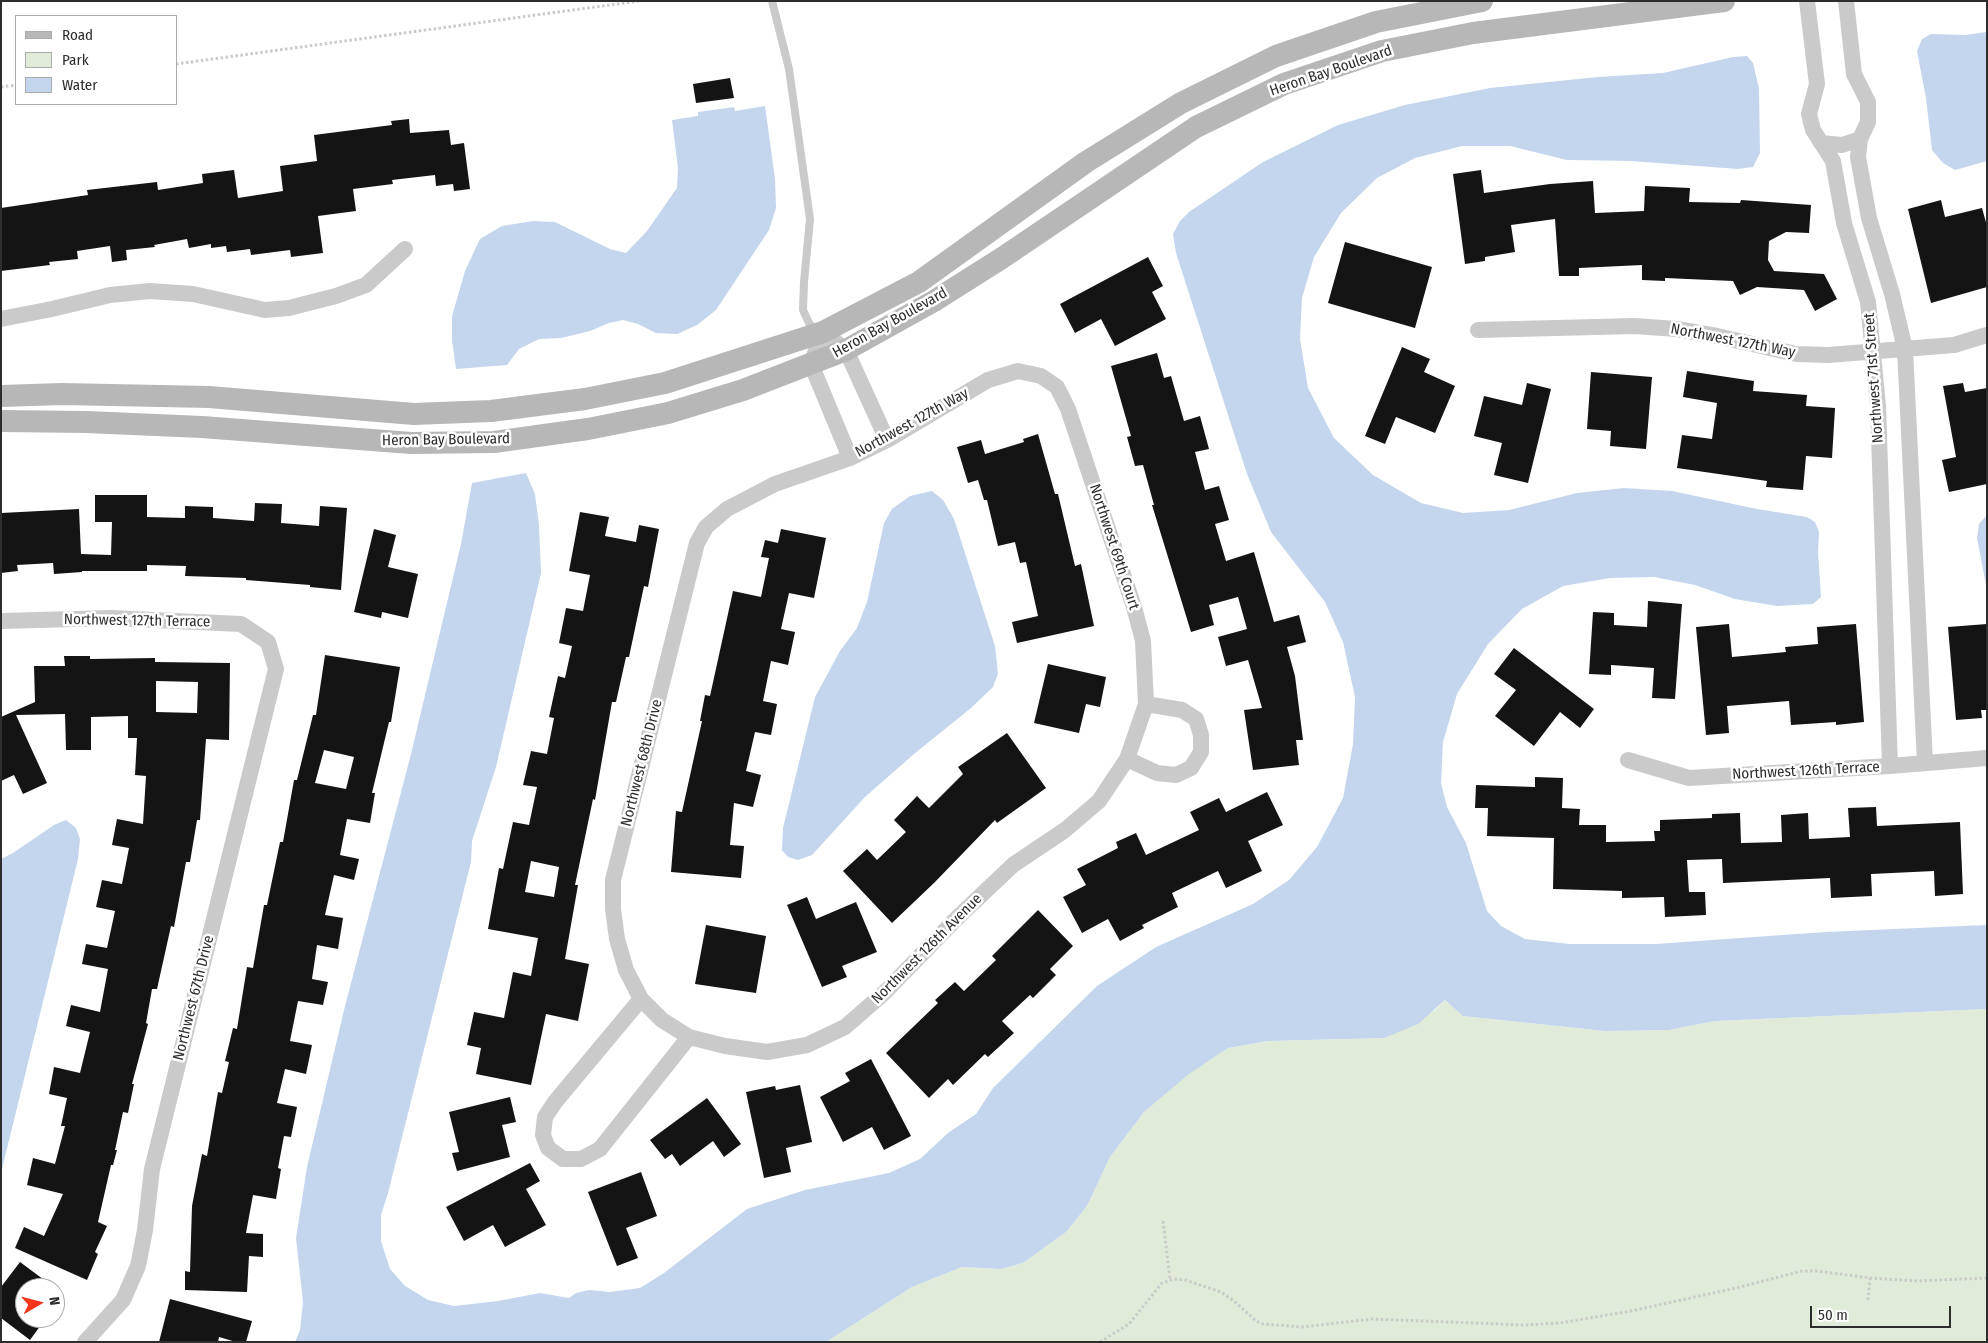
<!DOCTYPE html>
<html>
<head>
<meta charset="utf-8">
<style>
  body { margin:0 }
  #map { position:relative; width:1988px; height:1343px; overflow:hidden; background:#fff; font-family:"Fira Sans Condensed",sans-serif }
  canvas { display:block }
  .frame { position:absolute; inset:0; border:2px solid #2d2d2d; pointer-events:none }
  .legend { position:absolute; left:15px; top:15px; width:162px; height:90px; box-sizing:border-box; background:#fff; border:1px solid #ababab; margin:0; padding:6px 9px; list-style:none; font-size:15px; color:#2d2d2d }
  .legend li { display:flex; align-items:center; gap:10px; height:25px }
  .legend b { width:25px; border:1px solid #ababab }
  .north { position:absolute; left:15px; top:1278px; width:50px; height:50px; box-sizing:border-box; background:#fff; border:1px solid #ababab; border-radius:50%; rotate:82deg; font-size:14px; font-weight:700; line-height:20px; text-align:center; color:#2d2d2d }
  .north::after { content:''; display:block; margin:auto; width:18px; height:22px; background:#f6351d; clip-path:polygon(50% 0,100% 100%,50% 72%,0 100%) }
  .scale { position:absolute; left:1810px; top:1306px; width:141px; height:22px; box-sizing:border-box; border:2px solid #2d2d2d; border-top:0; padding-left:6px; font-size:15px; line-height:18px; white-space:nowrap; color:#2d2d2d; -webkit-text-stroke:4px #fff; paint-order:stroke }
</style>
</head>
<body>
<div id="map">
<canvas width="1988" height="1343"></canvas>
<div class="frame"></div>
<ul class="legend">
<li><b style="height:6px;background:#b7b7b7"></b>Road</li>
<li><b style="height:14px;background:#e0ecd9"></b>Park</li>
<li><b style="height:14px;background:#c3d6ee"></b>Water</li>
</ul>
<div class="north">N</div>
<div class="scale">50 m</div>
</div>
<script>
const ctx = document.querySelector('canvas').getContext('2d');
ctx.lineJoin = 'round';
function fill(path, color) { ctx.fillStyle = color; ctx.fill(path, 'evenodd'); }
const poly = rows => new Path2D(rows.map(r => 'M' + r).join(''));
function stroke(path, color, width, dash) { ctx.strokeStyle = color; ctx.lineWidth = width; ctx.lineCap = dash ? 'butt' : 'round'; ctx.setLineDash(dash || []); ctx.stroke(path); }
function drawText(font, color, halo, rows, align = 'center') {
  ctx.font = font + ' "Fira Sans Condensed",sans-serif'; ctx.lineWidth = 5; ctx.setLineDash([]); ctx.textBaseline = 'middle'; ctx.strokeStyle = halo; ctx.fillStyle = color; for (const [text, x, y, turn = 0] of rows) {
    ctx.save(); ctx.translate(x, y); ctx.rotate((+turn || 0) * Math.PI / 180); ctx.textAlign = isNaN(turn) ? turn : align; if (halo) ctx.strokeText(text, 0, 0); ctx.fillText(text, 0, 0); ctx.restore();
  }
}
const green = poly([
  [1445,1000,1463,1016,1605,1031,1669,1030,1715,1021,1987,1009,1987,1342,826,1342,912,1287,962,1267,1001,1269,1023,1263,1066,1232,1087,1206,1110,1157,1144,1112,1189,1073,1228,1048,1268,1041,1384,1038,1435,1010]
]);
const water = poly([
  [1987,32,1987,161,1955,170,1943,163,1932,150,1926,98,1917,51,1922,39,1931,34,1965,35],
  [1747,56,1753,63,1759,88,1760,153,1753,167,1738,169,1631,161,1567,160,1510,146,1462,146,1415,158,1377,178,1341,213,1314,257,1302,298,1300,339,1308,388,1334,438,1373,475,1421,503,1463,513,1509,510,1577,493,1624,488,1672,491,1757,509,1807,517,1815,522,1819,532,1818,552,1821,597,1813,604,1777,606,1735,599,1695,585,1654,577,1610,578,1563,586,1522,609,1488,644,1457,694,1443,742,1441,783,1447,807,1466,843,1487,911,1501,926,1525,939,1569,944,1656,944,1825,932,1987,925,1987,1009,1715,1021,1669,1030,1605,1031,1463,1016,1445,1000,1418,1024,1384,1038,1268,1041,1228,1048,1189,1074,1144,1112,1110,1157,1087,1206,1066,1232,1023,1263,1001,1269,962,1267,912,1287,826,1342,295,1342,300,1330,303,1302,296,1238,307,1167,345,1006,411,754,461,544,472,483,526,473,535,494,539,525,541,573,496,767,472,841,471,862,388,1193,381,1215,381,1241,390,1269,405,1286,428,1300,454,1306,498,1301,540,1293,569,1298,576,1293,589,1290,610,1292,640,1288,664,1273,747,1209,805,1190,889,1173,920,1159,948,1133,976,1114,993,1088,1097,986,1156,947,1253,904,1289,880,1317,847,1343,798,1353,744,1355,697,1343,642,1325,602,1271,532,1247,474,1176,253,1173,234,1180,221,1189,212,1263,162,1338,125,1405,105,1490,88,1598,77,1663,73,1733,57],
  [765,106,775,179,776,208,769,230,716,310,697,325,677,334,656,333,638,324,623,320,609,323,590,331,561,338,539,339,519,349,507,365,456,369,452,340,452,316,465,271,480,239,502,226,533,221,555,222,610,249,626,253,647,231,677,188,678,168,672,120,698,116,698,112,734,107,735,111],
  [932,491,943,500,954,519,995,646,998,674,993,687,971,708,914,754,865,797,812,855,798,860,788,857,782,850,783,828,815,697,840,651,857,628,867,602,884,523,892,509,910,496],
  [1987,515,1987,590,1977,538,1979,524],
  [66,820,76,828,80,839,78,859,1,1173,1,859,13,853,54,825]
]);
const building = poly([
  [730,78,734,98,696,103,693,84],
  [409,119,410,133,449,130,451,145,464,143,470,189,454,191,453,184,436,186,435,175,392,180,393,184,353,189,356,211,318,216,323,253,291,257,290,250,251,255,250,249,227,252,226,246,211,248,211,244,189,248,187,239,154,245,155,247,126,250,127,260,112,262,110,246,77,251,78,259,49,262,50,265,1,271,1,208,88,195,87,190,157,182,158,190,203,183,202,174,234,170,238,198,283,191,280,166,317,161,314,135,392,125,391,121],
  [1481,170,1484,193,1550,184,1593,181,1595,213,1644,211,1645,186,1690,188,1689,202,1740,203,1741,200,1811,205,1809,233,1786,232,1769,241,1768,260,1774,271,1824,274,1837,299,1815,311,1804,290,1757,287,1740,295,1733,281,1665,278,1665,281,1642,280,1642,265,1579,268,1579,276,1559,276,1555,219,1511,225,1515,252,1485,257,1485,261,1465,264,1453,174],
  [1941,200,1945,217,1982,208,1987,226,1987,287,1931,303,1908,209],
  [1345,242,1432,267,1415,328,1328,303],
  [1148,257,1163,286,1152,292,1166,319,1115,346,1101,319,1075,333,1060,304],
  [1402,347,1430,359,1424,372,1455,386,1435,433,1396,417,1385,444,1365,436],
  [1157,353,1164,378,1171,376,1184,421,1200,416,1209,449,1195,452,1205,490,1219,486,1229,520,1215,524,1226,561,1254,552,1274,622,1299,615,1306,642,1287,647,1295,676,1303,740,1296,740,1299,765,1253,770,1244,710,1262,708,1248,660,1226,666,1218,637,1247,629,1238,597,1209,605,1214,625,1191,632,1152,505,1154,505,1143,465,1135,466,1127,437,1131,436,1111,366],
  [1687,371,1754,381,1753,391,1807,395,1806,406,1835,408,1832,458,1806,456,1803,490,1766,487,1767,481,1677,468,1682,435,1712,439,1717,403,1683,397],
  [1591,372,1652,377,1646,449,1610,446,1611,431,1587,429],
  [1527,383,1551,389,1528,483,1494,475,1502,443,1474,436,1484,396,1522,405],
  [1963,383,1965,392,1987,388,1987,484,1949,492,1942,460,1956,457,1943,386],
  [1038,434,1055,494,1058,494,1075,566,1081,564,1094,626,1017,643,1012,622,1038,616,1026,562,1020,563,1015,542,998,546,987,500,984,500,978,480,968,483,957,447,981,440,985,454,1024,442,1023,439],
  [95,495,147,495,147,517,185,518,185,506,213,507,213,518,254,521,255,503,282,504,281,523,319,526,320,506,347,508,341,590,310,587,310,585,246,580,246,578,185,576,186,566,147,565,147,571,82,571,82,572,54,574,53,563,17,565,18,571,1,573,1,513,79,509,81,554,111,555,112,522,95,522],
  [580,512,609,517,605,536,636,542,639,525,659,529,648,587,644,586,629,657,626,657,616,702,612,702,595,800,593,799,575,885,578,885,565,959,589,964,578,1021,546,1014,531,1085,476,1074,481,1048,467,1045,474,1012,504,1018,513,972,531,976,538,938,488,929,499,868,503,869,513,822,529,825,537,787,523,785,531,751,547,754,554,718,549,717,558,676,565,678,572,646,559,643,566,608,583,611,590,575,569,571],
  [531,861,559,867,554,897,525,892],
  [374,529,396,535,388,567,418,574,408,618,382,612,381,618,354,612],
  [781,529,826,538,814,598,789,593,781,629,795,632,788,665,771,661,763,701,777,704,771,735,755,732,746,771,761,775,753,807,734,803,730,845,744,846,741,878,671,872,676,811,682,812,702,721,700,721,705,695,710,696,733,591,761,597,769,558,761,557,765,540,778,543],
  [1648,601,1682,604,1675,699,1652,698,1654,668,1611,665,1611,675,1589,674,1593,612,1614,613,1614,625,1647,627],
  [1729,624,1732,657,1786,652,1785,647,1818,644,1817,627,1856,624,1864,722,1836,725,1836,722,1791,725,1789,701,1727,706,1729,733,1706,735,1696,627],
  [1987,624,1987,710,1981,710,1982,718,1956,720,1948,627],
  [1514,648,1594,709,1580,728,1560,712,1534,746,1495,716,1516,690,1494,674],
  [325,655,400,667,391,722,389,722,372,793,375,793,370,823,347,819,340,855,359,859,354,880,334,875,325,915,343,918,338,949,317,945,312,979,328,982,323,1005,298,1001,290,1041,312,1045,306,1074,285,1069,277,1103,297,1107,291,1137,284,1136,278,1168,281,1169,276,1199,253,1195,246,1233,263,1234,263,1257,249,1256,247,1292,185,1290,185,1271,190,1272,192,1206,202,1154,207,1156,218,1092,222,1093,229,1062,225,1061,233,1028,237,1029,247,967,253,968,264,905,267,905,280,842,283,842,294,780,297,780,313,715,316,715],
  [324,750,354,757,346,789,315,783],
  [64,656,90,656,90,659,155,658,155,662,230,663,229,740,206,739,200,820,197,820,190,862,186,862,174,927,171,926,157,989,152,989,146,1023,148,1024,132,1084,134,1084,128,1113,123,1112,115,1150,117,1150,113,1165,111,1165,98,1222,107,1226,95,1252,98,1254,87,1280,15,1248,24,1227,44,1236,63,1194,27,1185,33,1158,55,1164,65,1126,61,1126,67,1098,49,1094,54,1067,80,1073,90,1032,66,1026,71,1005,100,1012,108,969,82,964,86,944,107,948,115,911,96,907,102,880,122,884,129,848,112,845,117,819,143,824,146,776,135,775,137,738,128,738,128,716,91,717,91,750,66,750,65,714,16,715,47,783,23,794,14,775,1,781,1,717,35,702,34,666,65,666],
  [156,681,198,682,197,713,156,712],
  [1048,664,1106,677,1100,707,1086,704,1079,733,1034,723],
  [1007,733,1046,788,997,823,995,820,935,882,892,923,843,871,867,849,877,860,906,832,894,820,917,796,929,808,963,774,958,767],
  [1535,777,1563,778,1562,808,1580,809,1579,825,1606,825,1606,842,1655,841,1654,831,1660,831,1660,820,1712,818,1712,814,1740,813,1741,843,1782,842,1781,815,1808,813,1809,839,1850,837,1848,808,1876,807,1877,826,1960,822,1963,894,1935,896,1934,871,1871,874,1872,896,1831,898,1830,878,1723,883,1722,859,1687,860,1689,892,1705,892,1706,915,1665,917,1664,897,1622,898,1622,891,1553,889,1554,838,1487,836,1488,808,1475,808,1476,785,1535,787],
  [1267,792,1283,825,1248,841,1262,871,1226,888,1218,871,1172,893,1178,907,1142,925,1144,928,1120,941,1108,919,1082,933,1063,897,1086,885,1077,869,1118,848,1116,842,1136,833,1146,855,1199,830,1190,812,1219,798,1226,812],
  [807,897,816,919,856,902,877,952,842,966,847,977,822,987,787,905],
  [1038,910,1073,946,1050,969,1056,975,1033,998,1030,995,1002,1021,1014,1033,988,1057,985,1054,953,1085,948,1079,929,1098,886,1053,938,1003,935,1000,955,982,964,991,996,960,992,956],
  [706,925,766,936,756,993,695,984],
  [871,1059,911,1136,884,1150,872,1127,843,1142,820,1097,850,1081,845,1073],
  [800,1085,812,1142,786,1148,791,1172,764,1178,746,1092,775,1086,776,1090],
  [510,1097,516,1122,502,1125,510,1157,457,1171,452,1153,459,1152,449,1112],
  [707,1098,741,1144,724,1157,713,1141,680,1166,672,1154,665,1159,650,1140],
  [530,1163,540,1181,526,1189,546,1225,505,1247,493,1225,464,1241,446,1207],
  [641,1172,657,1216,626,1228,638,1258,617,1266,588,1192],
  [20,1262,55,1288,25,1288,25,1318,46,1318,30,1340,1,1318,1,1287],
  [170,1299,252,1321,246,1342,236,1342,219,1337,218,1342,159,1342]
]);
const path = poly([
  [176,64,639,1],
  [1,87,16,85],
  [1163,1221,1170,1279],
  [1868,1300,1870,1278],
  [1100,1342,1129,1324,1162,1283,1174,1279,1185,1280,1221,1292,1234,1301,1256,1321,1263,1324,1302,1327,1372,1319,1525,1325,1560,1323,1631,1311,1736,1288,1802,1271,1817,1271,1870,1278,1917,1281,1987,1278]
]);
const lane = poly([
  [772,1,789,69,810,219,804,282,803,310,810,325,818,329]
]);
const street = poly([
  [1807,1,1817,84,1809,114,1813,130,1833,161,1844,223,1868,302,1878,406,1890,766],
  [1846,1,1854,74,1868,102,1868,122,1860,139,1858,157,1869,218,1892,294,1905,349,1925,763],
  [1821,143,1842,145,1860,139],
  [1,319,52,309,110,295,150,291,193,294,265,310,289,308,336,296,366,285,405,249],
  [1478,330,1634,326,1677,329,1717,336,1796,354,1828,355,1954,345,1987,335],
  [1018,371,1041,376,1057,387,1068,409,1134,607,1143,641,1146,704,1127,759,1099,801,1065,830,1013,865,956,919,884,993,845,1027,807,1045,767,1052,725,1046,689,1037,662,1020,641,999,626,970,617,939,613,909,613,880,697,543,706,527,727,509,775,484,850,458,887,440,988,380,1018,371],
  [850,458,811,364,823,332,846,350,887,440],
  [1,621,111,618,241,624,268,642,276,669,152,1169,145,1230,138,1266,123,1300,85,1342],
  [1127,759,1157,773,1176,775,1191,768,1201,752,1201,735,1196,719,1182,710,1146,704],
  [1628,760,1689,778,1890,766,1987,758],
  [641,999,555,1102,545,1117,543,1135,548,1148,563,1159,581,1159,600,1149,689,1037]
]);
const secondary = poly([
  [1,396,62,394,209,397,414,414,491,411,585,399,665,383,823,332,919,282,1086,162,1181,103,1276,56,1376,22,1482,1],
  [1,421,86,422,202,427,411,443,494,442,588,429,668,413,743,390,846,350,934,301,1002,258,1196,127,1284,84,1382,51,1473,33,1724,1]
]);
const streetNames = [
  ["Heron Bay Boulevard",1331,71,-19],
  ["Heron Bay Boulevard",890,323,-29],
  ["Northwest 127th Way",1733,341,11],
  ["Northwest 71st Street",1874,378,-94],
  ["Northwest 127th Way",912,423,-29],
  ["Heron Bay Boulevard",446,440,-1],
  ["Northwest 69th Court",1114,547,72],
  ["Northwest 127th Terrace",137,621,1],
  ["Northwest 68th Drive",642,763,-76],
  ["Northwest 126th Terrace",1806,771,-3],
  ["Northwest 126th Avenue",927,949,-45],
  ["Northwest 67th Drive",194,998,-76]
];
fill(green, '#e0ecd9');
fill(water, '#c3d6ee');
fill(building, '#141414');
stroke(path, '#cacaca', 3, [2.5, 2.5]);
stroke(lane, '#cacaca', 8);
stroke(street, '#cacaca', 16);
stroke(secondary, '#b7b7b7', 22);
drawText('15px', '#2d2d2d', '#fff', streetNames);
</script>
</body>
</html>
